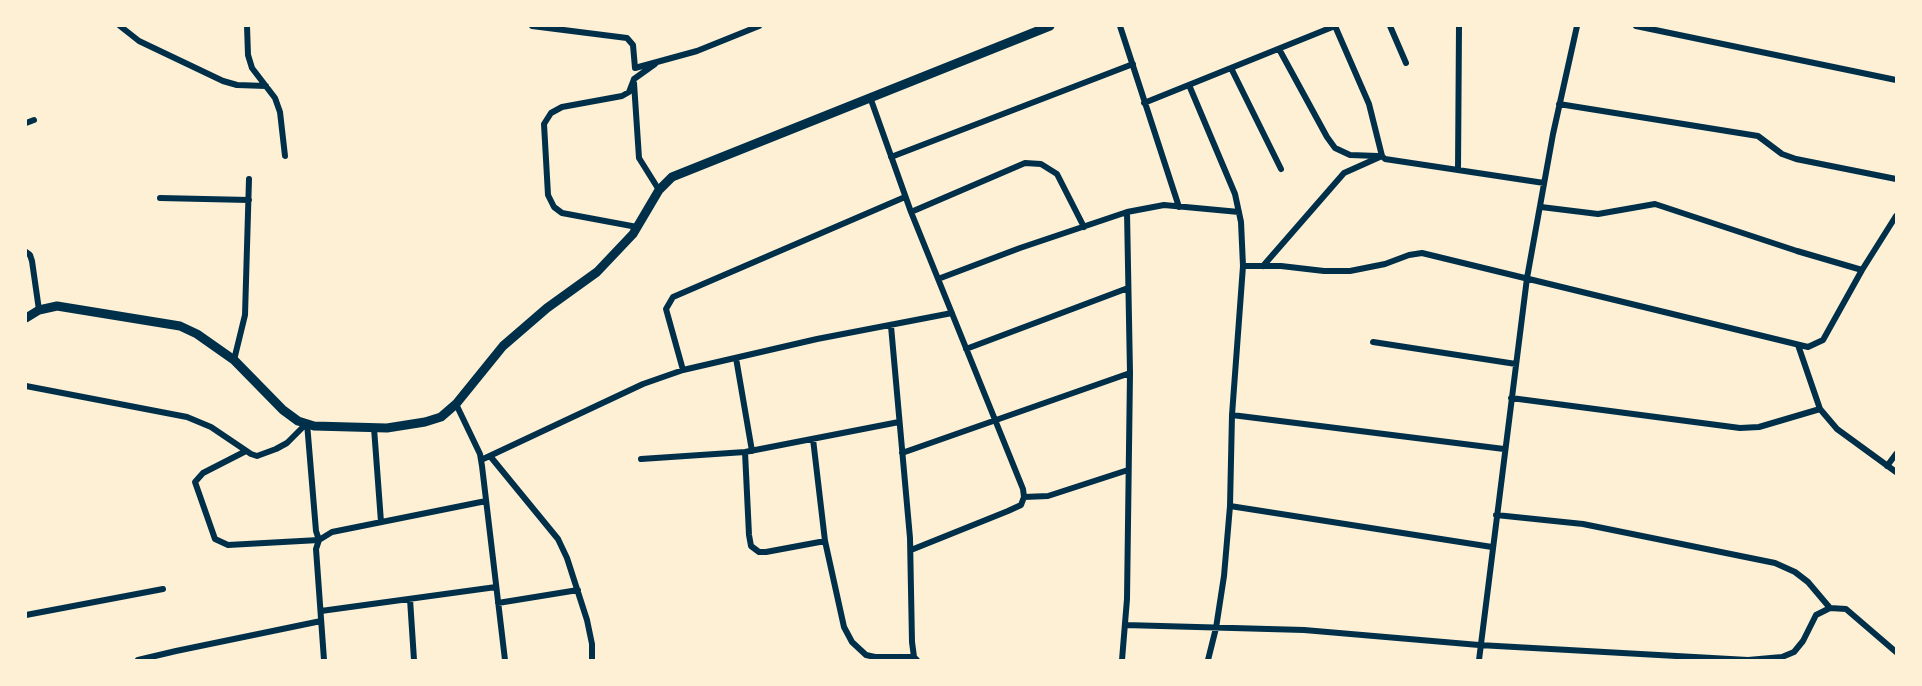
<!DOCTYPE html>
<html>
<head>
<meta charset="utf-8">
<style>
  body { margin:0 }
  #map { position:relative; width:1922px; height:686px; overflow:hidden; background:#fdf0d5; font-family:"Roboto Condensed",sans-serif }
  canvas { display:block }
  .frame { position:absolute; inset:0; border:27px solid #fdf0d5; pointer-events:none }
</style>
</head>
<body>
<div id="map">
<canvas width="1922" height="686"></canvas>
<div class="frame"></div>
</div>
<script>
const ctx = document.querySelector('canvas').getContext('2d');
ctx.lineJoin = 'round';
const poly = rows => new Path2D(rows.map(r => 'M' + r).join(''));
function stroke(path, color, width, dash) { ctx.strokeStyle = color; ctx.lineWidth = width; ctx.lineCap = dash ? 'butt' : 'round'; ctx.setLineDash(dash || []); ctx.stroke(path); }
const minor = poly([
  [120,26,139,41,223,81,237,85,266,86],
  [247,26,248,55,252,68,275,98,280,112,285,156],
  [532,26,627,38,633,45,635,68,697,51,759,26],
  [1120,26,1179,207],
  [1335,26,1369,104,1382,156,1385,159,1544,183],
  [1390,26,1406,63],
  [1636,26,1896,80],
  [1279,49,1327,137,1335,148,1350,155,1378,156],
  [1231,68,1281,169],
  [634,83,639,158,659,190],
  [1189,85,1235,194,1241,222,1243,266,1232,415,1230,506,1224,576,1216,628,1208,660],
  [870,97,911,212,1023,489,1024,497,1021,505,1008,511,911,550],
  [1144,103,1335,26],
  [1559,104,1758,136,1782,154,1796,159,1896,179],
  [26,123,34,120],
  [891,157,1133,64],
  [1458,170,1459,26],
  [160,198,249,200],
  [1541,207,1598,214,1655,204,1797,251,1862,270],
  [911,212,1025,163,1041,164,1057,174,1084,227],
  [637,227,562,213,554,207,548,195,544,124,551,113,562,107,622,96,629,92,634,79,655,64],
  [26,252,30,255,32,261,39,310],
  [1243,266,1281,266,1324,271,1350,271,1385,264,1409,255,1422,253,1808,347,1823,340,1862,270,1896,216],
  [1263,266,1344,173,1382,156],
  [938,279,1020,248,1127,212,1164,205,1239,212],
  [891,326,910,538,912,642,914,657,917,660],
  [1373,342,1516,364],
  [1798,345,1820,409,1837,429,1896,472],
  [966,349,1128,288],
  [736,358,752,451],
  [234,360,245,315,249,179],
  [683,370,666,309,673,297,905,197],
  [26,386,187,417,211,427,251,454,257,456,276,449,287,443,306,424],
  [1511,398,1740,428,1759,427,1820,409],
  [456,404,480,454,482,466,505,660],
  [1232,415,1504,449],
  [374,428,381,522],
  [813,439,825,541,844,627,852,642,866,655,875,657,914,657],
  [246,451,203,473,195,482,215,539,228,545,319,540,316,531,307,423],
  [745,452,749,535,751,546,759,552,766,552,825,541],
  [902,453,1130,373],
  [490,456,558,539,567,558,587,620,592,644,592,660],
  [641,459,745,452,899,422],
  [481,460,643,384,683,370,817,339,952,313],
  [1887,466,1896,454],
  [1024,497,1048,496,1128,470],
  [1230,506,1492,547],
  [1496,515,1583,524,1775,563,1795,572,1808,582,1830,608],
  [410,599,414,660],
  [498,603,578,590],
  [321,611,496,587],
  [26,615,163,589],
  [1125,625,1304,630,1479,645,1748,660,1782,657,1794,652,1803,641,1816,615,1830,608,1846,609,1896,652],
  [138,660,176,651,321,621],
  [324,660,316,549,319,540,332,532,486,501],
  [1122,660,1127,599,1130,373,1127,212],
  [1479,660,1527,278,1553,134,1577,26]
]);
const tertiary = poly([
  [26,318,39,310,57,306,180,326,197,334,234,360,283,410,298,421,314,426,387,428,425,422,441,417,456,404,503,346,547,308,597,272,633,234,659,190,672,177,1050,26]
]);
stroke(minor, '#003049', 6);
stroke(tertiary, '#003049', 9);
</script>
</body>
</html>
